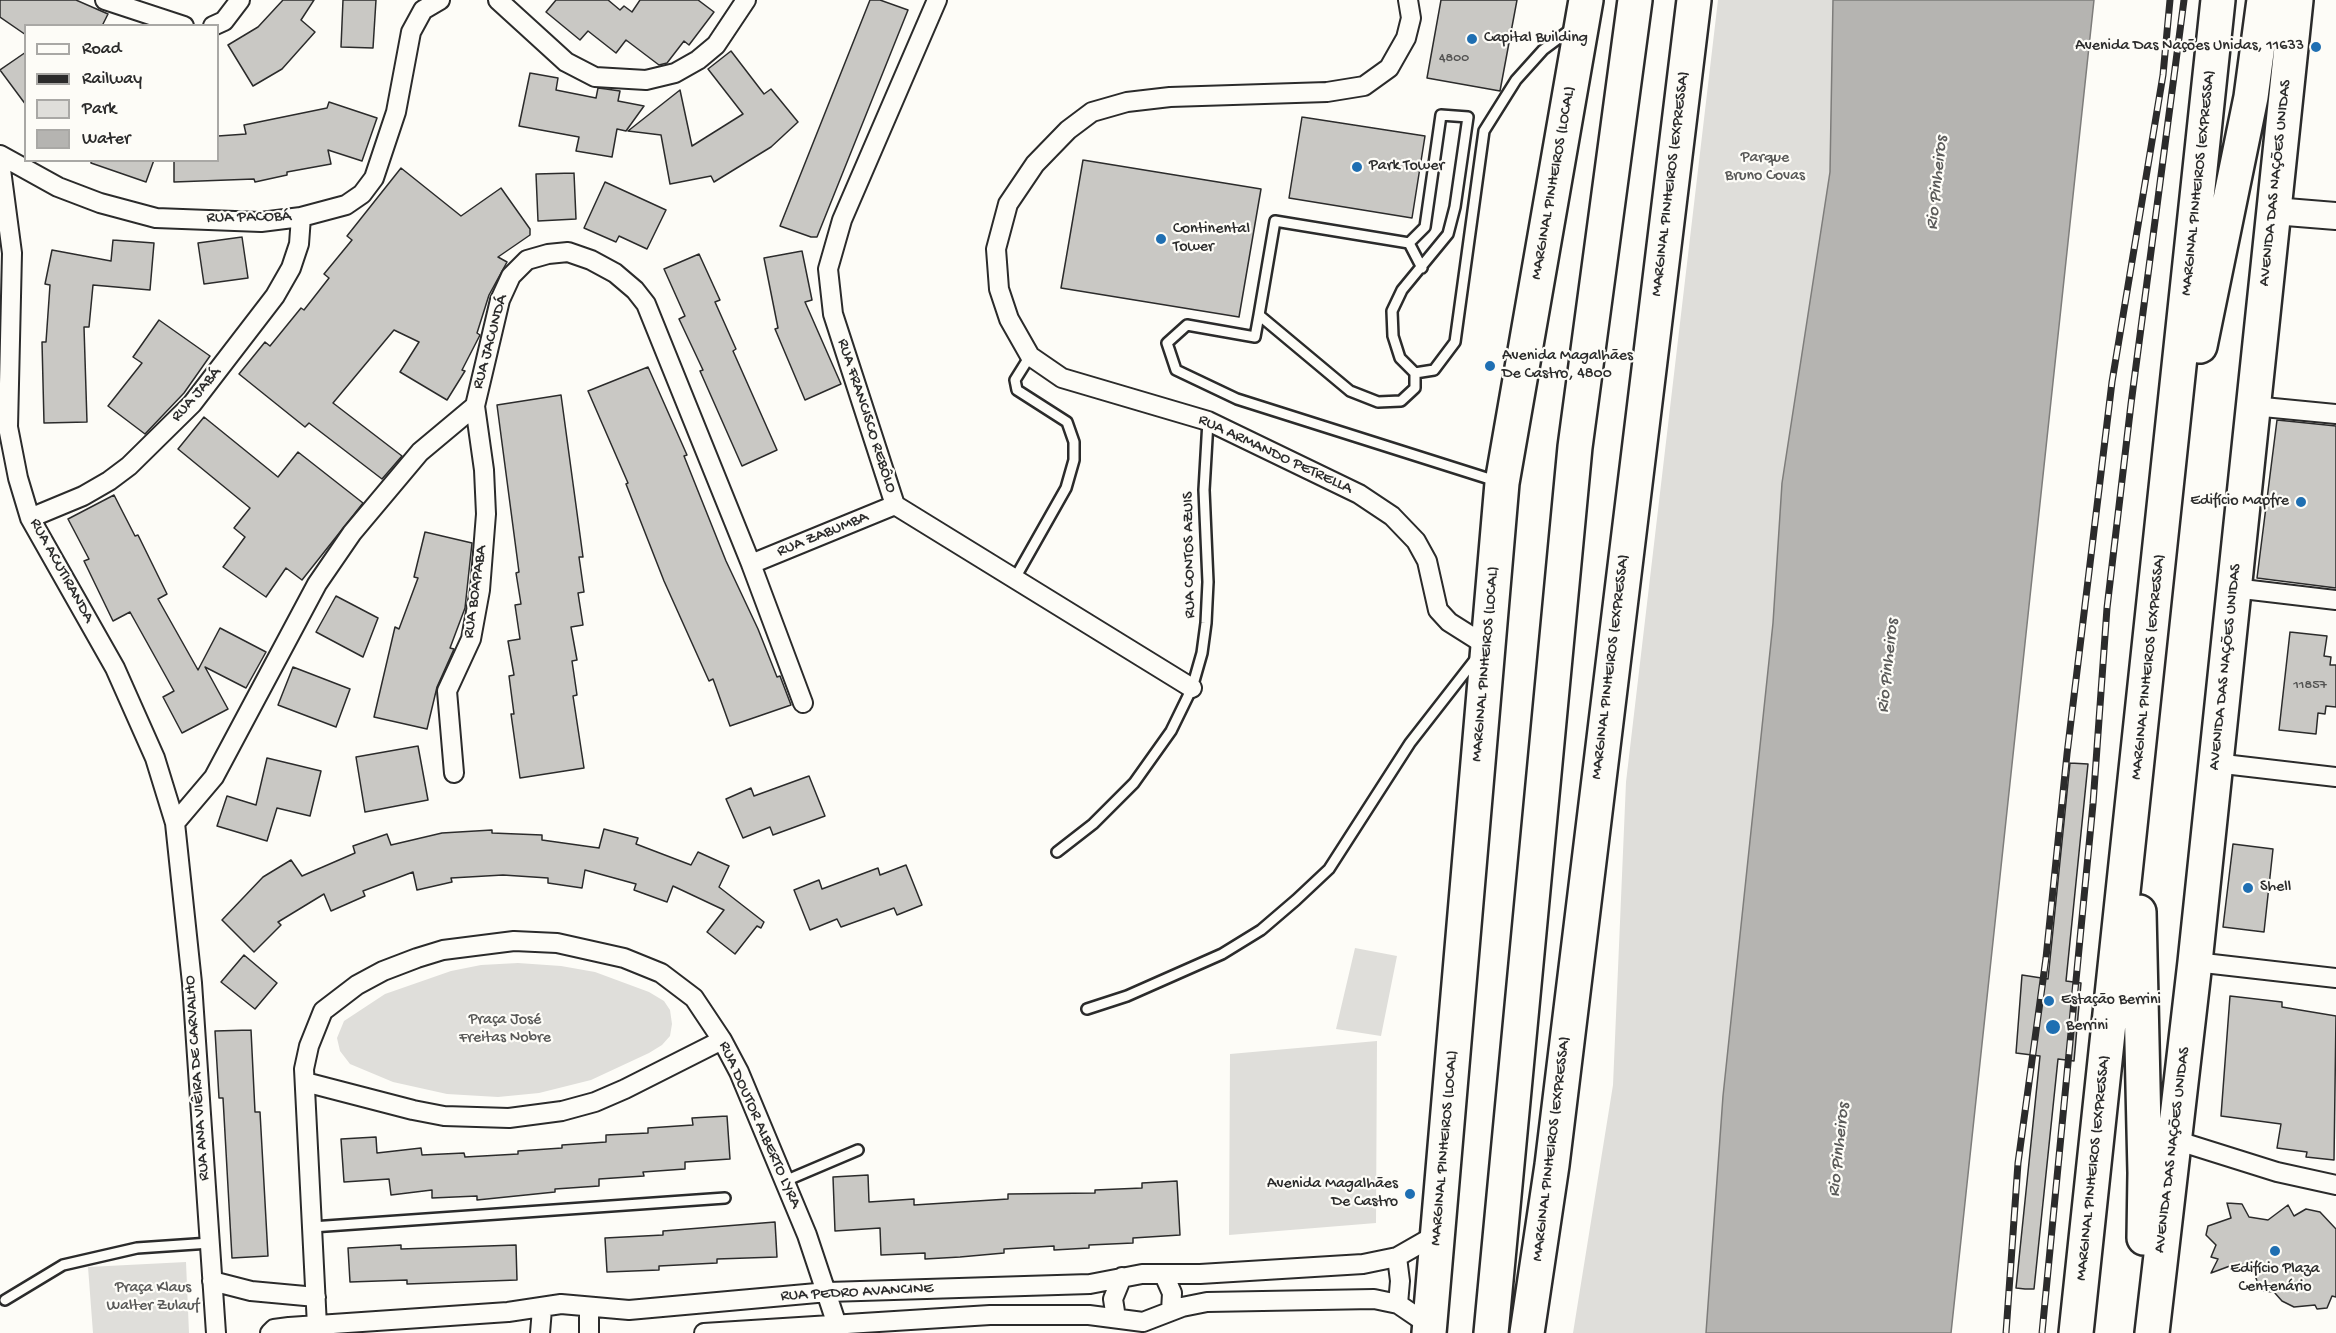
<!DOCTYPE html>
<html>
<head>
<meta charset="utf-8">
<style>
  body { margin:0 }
  #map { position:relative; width:2336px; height:1333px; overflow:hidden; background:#fdfcf7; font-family:"Gochi Hand",sans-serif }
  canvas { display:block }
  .legend { position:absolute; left:24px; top:24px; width:195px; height:138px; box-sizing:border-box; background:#fdfcf7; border:2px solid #a9a8a5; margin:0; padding:8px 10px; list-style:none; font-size:18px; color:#2b2b2b }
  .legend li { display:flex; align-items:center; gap:12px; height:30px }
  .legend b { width:30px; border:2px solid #a9a8a5 }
</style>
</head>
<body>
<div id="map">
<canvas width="2336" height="1333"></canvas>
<ul class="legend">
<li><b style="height:8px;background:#fdfcf7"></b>Road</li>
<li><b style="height:8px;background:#2b2b2b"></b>Railway</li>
<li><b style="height:16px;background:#dfdeda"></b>Park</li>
<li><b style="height:16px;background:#b5b4b1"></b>Water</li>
</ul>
</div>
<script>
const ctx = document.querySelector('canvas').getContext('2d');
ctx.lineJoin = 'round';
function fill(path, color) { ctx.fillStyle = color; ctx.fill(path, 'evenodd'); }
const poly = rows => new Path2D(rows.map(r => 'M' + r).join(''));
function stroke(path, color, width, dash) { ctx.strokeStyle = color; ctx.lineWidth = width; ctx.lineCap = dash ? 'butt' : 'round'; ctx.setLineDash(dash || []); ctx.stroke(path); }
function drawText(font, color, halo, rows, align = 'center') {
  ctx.font = font + ' "Gochi Hand",sans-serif'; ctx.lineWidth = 4.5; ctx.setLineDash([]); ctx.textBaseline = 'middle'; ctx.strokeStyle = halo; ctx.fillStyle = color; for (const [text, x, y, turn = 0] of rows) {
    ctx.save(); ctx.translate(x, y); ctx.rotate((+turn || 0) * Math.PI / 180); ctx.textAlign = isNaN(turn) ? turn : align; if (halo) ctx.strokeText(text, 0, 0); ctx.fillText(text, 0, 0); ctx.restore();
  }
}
const green = poly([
  [1718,0,1833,0,1830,172,1782,483,1773,623,1723,1096,1706,1333,1573,1333,1613,1085,1626,782],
  [1355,948,1397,956,1381,1036,1336,1029],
  [518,963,561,966,595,972,649,992,664,1001,670,1010,672,1024,670,1036,662,1045,649,1053,591,1080,539,1093,498,1097,447,1094,393,1082,350,1064,340,1051,337,1038,344,1021,385,994,451,971,481,965],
  [1377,1041,1376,1223,1229,1235,1230,1054],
  [186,1262,189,1333,93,1333,88,1267]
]);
const water = poly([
  [1833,0,2094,0,1951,1333,1706,1333,1723,1096,1773,623,1782,483,1830,172,1833,0]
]);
const building = poly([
  [0,0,76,0,108,14,102,26,26,26,26,35,0,17,0,0],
  [283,0,314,0,301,20,315,32,282,69,253,86,228,45,258,27,283,0],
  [343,0,376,0,373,48,341,47,343,0],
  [556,0,608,0,620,10,624,6,632,12,640,0,698,0,714,12,689,45,684,41,667,63,659,65,626,40,616,53,588,31,580,40,546,12,556,0],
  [870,0,880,0,908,10,817,237,811,237,780,226,870,0],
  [1441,0,1517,0,1500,91,1427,78,1441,0],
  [731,51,764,94,771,89,798,122,771,147,714,182,711,176,670,184,661,135,628,131,680,90,692,146,743,114,708,69,731,51],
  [26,52,26,105,0,70,26,52],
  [530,73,558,78,556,90,596,98,598,88,606,89,620,91,618,101,644,106,626,131,617,129,612,157,576,151,579,137,519,126,530,73],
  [329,102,377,118,362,161,328,150,331,164,287,172,287,175,255,182,254,179,174,182,174,160,218,160,218,136,246,134,244,125,327,108,329,102],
  [1302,117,1425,136,1412,218,1289,198,1302,117],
  [91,160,154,160,146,182,91,163,91,160],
  [1083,160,1261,189,1239,317,1061,288,1083,160],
  [401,168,461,216,501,188,530,229,530,235,498,257,507,262,489,295,477,333,480,335,462,370,465,371,447,400,400,372,419,342,394,330,333,403,402,456,382,479,309,423,305,427,239,374,265,342,270,346,301,308,304,310,329,278,324,274,352,240,347,236,401,168],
  [574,173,576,219,538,221,536,174,574,173],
  [605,182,666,210,647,249,619,236,616,242,584,228,605,182],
  [242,237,248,278,204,284,198,243,242,237],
  [113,240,154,243,150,290,93,285,89,327,84,327,87,422,44,423,42,342,46,342,50,285,45,284,52,250,111,261,113,240],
  [802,251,812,300,805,302,841,384,805,400,775,329,778,328,764,258,802,251],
  [699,254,720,300,715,302,736,349,733,351,777,450,742,466,700,371,703,370,679,319,685,316,664,269,699,254],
  [159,320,210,356,184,393,145,434,108,406,142,363,133,357,159,320],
  [648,367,687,455,684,456,726,561,758,629,777,677,780,676,791,705,730,726,713,679,709,681,664,581,626,484,628,483,588,391,648,367],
  [561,395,583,557,579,557,584,592,578,593,583,625,571,627,577,660,572,661,577,695,573,696,584,768,520,778,511,714,514,714,509,676,514,675,508,641,520,639,515,605,521,604,516,573,519,572,497,405,561,395],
  [204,417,278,477,298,452,363,503,302,580,286,568,266,597,223,567,245,537,234,528,250,508,178,449,204,417],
  [2277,420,2336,426,2336,588,2257,578,2277,420],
  [114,495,135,536,138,535,167,594,158,599,198,670,220,628,266,652,246,688,205,667,228,709,182,733,163,697,174,691,130,612,113,621,84,561,89,559,68,519,114,495],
  [425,532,472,543,465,608,450,648,454,649,437,687,427,729,374,717,395,627,399,629,418,578,414,577,425,532],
  [336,596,378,618,363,657,316,632,336,596],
  [2290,632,2327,636,2324,656,2331,657,2330,665,2336,665,2336,707,2326,706,2325,714,2318,713,2316,734,2279,730,2290,632],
  [293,667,350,689,336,727,278,705,293,667],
  [418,746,428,800,365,812,356,757,418,746],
  [267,758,321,771,310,816,277,808,267,841,217,826,227,796,256,805,267,758],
  [2070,763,2088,764,2066,981,2081,983,2074,1061,2058,1059,2034,1289,2025,1289,2016,1288,2040,1056,2016,1053,2022,975,2048,979,2070,763],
  [809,776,825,816,773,835,770,827,743,838,726,799,751,788,754,796,809,776],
  [604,829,638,838,636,844,691,865,698,852,729,866,719,887,764,922,761,928,757,926,735,954,707,932,724,910,673,886,667,902,634,890,636,884,585,870,582,888,548,883,548,878,503,875,451,878,452,882,417,890,413,872,363,891,365,896,331,911,324,894,278,922,281,925,254,952,222,920,263,877,291,860,302,876,355,853,353,846,387,834,391,845,442,833,492,830,492,833,542,835,542,840,599,848,604,829],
  [2233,844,2273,849,2264,932,2223,927,2233,844],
  [906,865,922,905,897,915,894,908,841,927,837,919,810,930,794,890,819,880,822,889,878,868,880,875,906,865],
  [244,955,277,983,255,1009,221,982,244,955],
  [2230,996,2282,1002,2282,1007,2336,1016,2334,1160,2306,1157,2307,1152,2277,1148,2281,1124,2221,1116,2230,996],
  [251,1030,255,1112,260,1112,268,1256,232,1258,223,1098,219,1098,215,1031,251,1030],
  [727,1116,730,1159,685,1162,685,1169,643,1172,644,1176,599,1179,599,1186,555,1189,555,1192,477,1200,477,1196,432,1198,432,1190,391,1195,389,1179,344,1182,341,1139,376,1137,377,1153,421,1148,422,1155,464,1153,465,1157,518,1154,518,1151,562,1148,562,1145,606,1142,606,1135,648,1133,648,1128,693,1125,692,1118,727,1116],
  [868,1175,869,1202,914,1199,914,1205,1008,1199,1008,1194,1095,1193,1095,1190,1142,1188,1142,1183,1177,1181,1180,1235,1133,1238,1133,1243,1089,1245,1089,1248,1054,1250,1054,1246,1004,1249,1004,1253,960,1257,925,1259,925,1253,881,1255,880,1228,835,1231,833,1177,868,1175],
  [2227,1203,2242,1204,2249,1217,2268,1220,2288,1205,2294,1216,2306,1209,2320,1212,2336,1229,2336,1297,2332,1296,2327,1308,2317,1309,2315,1305,2294,1307,2282,1301,2274,1292,2261,1291,2252,1268,2238,1263,2211,1273,2218,1259,2211,1257,2216,1245,2206,1235,2208,1226,2231,1218,2227,1203],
  [775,1222,777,1257,717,1259,717,1263,659,1266,659,1270,607,1272,605,1238,663,1235,663,1231,775,1222],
  [401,1245,401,1249,516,1245,517,1280,407,1284,407,1280,350,1282,348,1248,401,1245]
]);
const lane = poly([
  [1409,243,1425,227,1441,115,1468,117,1455,207,1448,234,1402,290,1392,311,1393,336,1400,358,1415,373,1434,370,1455,342,1484,131,1516,80,1543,50,1571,29],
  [1409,243,1275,221,1259,315,1350,391,1378,402,1401,401,1415,388,1415,373],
  [1409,243,1422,268],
  [1259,315,1255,337,1187,325,1167,343,1176,370,1237,399,1496,481],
  [1014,580,1066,488,1074,460,1074,442,1067,422,1017,390,1015,380,1030,356],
  [1057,852,1093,824,1134,783,1171,731,1192,688,1202,653,1206,623,1208,582,1204,490,1208,421],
  [1087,1009,1127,996,1222,954,1261,930,1296,900,1329,869,1410,743,1477,657],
  [785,1181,858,1150],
  [312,1227,725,1198],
  [5,1300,63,1265,137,1248,210,1243]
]);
const street = poly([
  [105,0,184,26],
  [498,0,566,62,595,77,646,80,675,73,698,60,716,45,746,0],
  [937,0,842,220,828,269,833,314,895,505,1192,688],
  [1408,0,1411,18,1406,38,1389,68,1364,86,1327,92,1170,97,1127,102,1092,112,1068,130,1035,164,1008,204,996,249,999,289,1009,319,1030,356,1062,378,1208,421,1359,494,1392,516,1416,541,1427,561,1438,610,1449,622,1487,646],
  [213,26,224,21,240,0],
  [0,155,58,187,100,203,156,218,261,222,301,217,346,205,362,194,374,178,396,112,411,32,423,10,440,0],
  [0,162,12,253,8,427,18,478,30,518,115,668,155,758,175,823,192,983,216,1333],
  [2253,406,2336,414],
  [30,518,83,496,109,481,129,466,192,404,275,296,291,268,299,244,301,217],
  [751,564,895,505],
  [2234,588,2336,600],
  [2215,763,2336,777],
  [454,773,447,691,471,639,480,590,486,514,484,470,475,406],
  [175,823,214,777,317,584,352,533,420,452,475,406,500,300,511,276,527,260,548,254,568,252,591,260,615,273,635,290,646,304,751,564,803,703],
  [2195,962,2336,978],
  [305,1082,413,1110,444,1116,509,1118,562,1111,595,1102,625,1089,722,1040],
  [2175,1140,2277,1172,2336,1185],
  [1397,1257,1400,1281,1398,1304],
  [1164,1275,1172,1293,1171,1311],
  [212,1281,251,1291,316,1297],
  [1116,1318,1113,1299,1122,1277],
  [317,1326,304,1069,309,1046,323,1011,357,985,383,971,417,958,443,950,514,941,557,943,624,958,661,973,694,998,722,1040,739,1072,807,1235,837,1325],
  [270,1333,274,1329,289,1327,508,1312,561,1304,629,1310,828,1292,1090,1284,1142,1274,1200,1274,1363,1264,1397,1257,1439,1233],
  [540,1333,542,1309],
  [589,1333,589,1308],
  [704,1333,990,1315,1089,1315,1143,1322,1182,1307,1207,1302,1374,1299,1398,1304,1429,1325]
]);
const secondary = poly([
  [2274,211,2336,216]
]);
const highway = poly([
  [2200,346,2251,97,2264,0],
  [2139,912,2145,1173,2144,1238],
  [1429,1333,1502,483,1586,0],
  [1491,1333,1575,447,1635,0],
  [1527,1333,1552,1165,1694,0],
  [2076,1333,2218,0],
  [2152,1333,2195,962,2296,0]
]);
const rail = poly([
  [2006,1333,2018,1163,2046,958,2067,754,2112,382,2163,75,2170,0],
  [2042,1333,2093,804,2107,608,2131,404,2184,0]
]);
const markers = [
  [1472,39,6,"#1f6fb2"],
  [2316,47,6,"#1f6fb2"],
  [1357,167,6,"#1f6fb2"],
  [1161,239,6,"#1f6fb2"],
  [1490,366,6,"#1f6fb2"],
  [2301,502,6,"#1f6fb2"],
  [2248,888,6,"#1f6fb2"],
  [2049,1001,6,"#1f6fb2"],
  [2053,1027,8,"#1f6fb2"],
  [1410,1194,6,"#1f6fb2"],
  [2275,1251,6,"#1f6fb2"]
];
const numberNames = [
  ["4800",1454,59],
  ["11857",2310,686]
];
const poiNames = [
  ["Capital Building",1484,39],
  ["Avenida Das Nações Unidas, 11633",2304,47,"right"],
  ["Park Tower",1369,167],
  ["Continental",1173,230],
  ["Tower",1173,248],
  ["Avenida Magalhães",1502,357],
  ["De Castro, 4800",1502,375],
  ["Edifício Mapfre",2289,502,"right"],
  ["Shell",2260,888],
  ["Estação Berrini",2061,1001],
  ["Berrini",2066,1027],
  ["Avenida Magalhães",1398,1185,"right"],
  ["De Castro",1398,1203,"right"],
  ["Edifício Plaza",2275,1270,"center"],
  ["Centenário",2275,1288,"center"]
];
const parkNames = [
  ["Parque",1765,159],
  ["Bruno Covas",1765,177],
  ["Praça José",505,1021],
  ["Freitas Nobre",505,1039],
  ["Praça Klaus",153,1289],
  ["Walter Zulauf",153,1307]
];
const streetNames = [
  ["MARGINAL PINHEIROS (LOCAL)",1554,183,-80],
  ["MARGINAL PINHEIROS (EXPRESSA)",2199,183,-84],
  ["AVENIDA DAS NAÇÕES UNIDAS",2276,183,-84],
  ["MARGINAL PINHEIROS (EXPRESSA)",1671,184,-83],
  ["RUA PACOBÁ",249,218,-1],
  ["RUA JACUNDÁ",491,342,-75],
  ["RUA JABÁ",197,395,-49],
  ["RUA FRANCISCO REBÔLO",866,416,72],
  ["RUA ARMANDO PETRELLA",1275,455,25],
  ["RUA ZABUMBA",823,535,-22],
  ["RUA CONTOS AZUIS",1190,555,-91],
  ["RUA ACUTIRANDA",61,571,61],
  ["RUA BOAPABA",476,592,-82],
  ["MARGINAL PINHEIROS (LOCAL)",1486,664,-85],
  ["MARGINAL PINHEIROS (EXPRESSA)",1611,667,-83],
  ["MARGINAL PINHEIROS (EXPRESSA)",2149,667,-84],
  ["AVENIDA DAS NAÇÕES UNIDAS",2226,667,-84],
  ["RUA ANA VIÊIRA DE CARVALHO",198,1078,-94],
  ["RUA DOUTOR ALBERTO LYRA",759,1125,66],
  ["MARGINAL PINHEIROS (LOCAL)",1445,1148,-85],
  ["MARGINAL PINHEIROS (EXPRESSA)",1552,1149,-83],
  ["AVENIDA DAS NAÇÕES UNIDAS",2173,1150,-83],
  ["MARGINAL PINHEIROS (EXPRESSA)",2094,1168,-84],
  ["RUA PEDRO AVANCINE",857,1293,-3]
];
const waterNames = [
  ["Rio Pinheiros",1938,183,-84],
  ["Rio Pinheiros",1889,666,-84],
  ["Rio Pinheiros",1840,1150,-84]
];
fill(green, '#dfdeda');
fill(water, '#b5b4b1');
stroke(water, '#7e7d7b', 1.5);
fill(building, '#c9c8c4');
stroke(building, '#2b2b2b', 1.5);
stroke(lane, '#2b2b2b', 14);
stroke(street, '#2b2b2b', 22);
stroke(secondary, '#2b2b2b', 30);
stroke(highway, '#2b2b2b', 38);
stroke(lane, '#fdfcf7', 9);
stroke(street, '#fdfcf7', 18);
stroke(secondary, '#fdfcf7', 26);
stroke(highway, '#fdfcf7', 33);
stroke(rail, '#2b2b2b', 7);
stroke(rail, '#fdfcf7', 4.5, [14]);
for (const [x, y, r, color] of markers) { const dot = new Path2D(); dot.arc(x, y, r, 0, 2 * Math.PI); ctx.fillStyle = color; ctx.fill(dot); stroke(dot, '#fdfcf7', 2); }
drawText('14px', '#525251', null, numberNames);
drawText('16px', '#2b2b2b', '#fdfcf7', poiNames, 'left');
drawText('16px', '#585857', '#fdfcf7', parkNames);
drawText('16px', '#2b2b2b', '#fdfcf7', streetNames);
drawText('italic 18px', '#5b5b5a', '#fdfcf7', waterNames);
</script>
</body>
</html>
